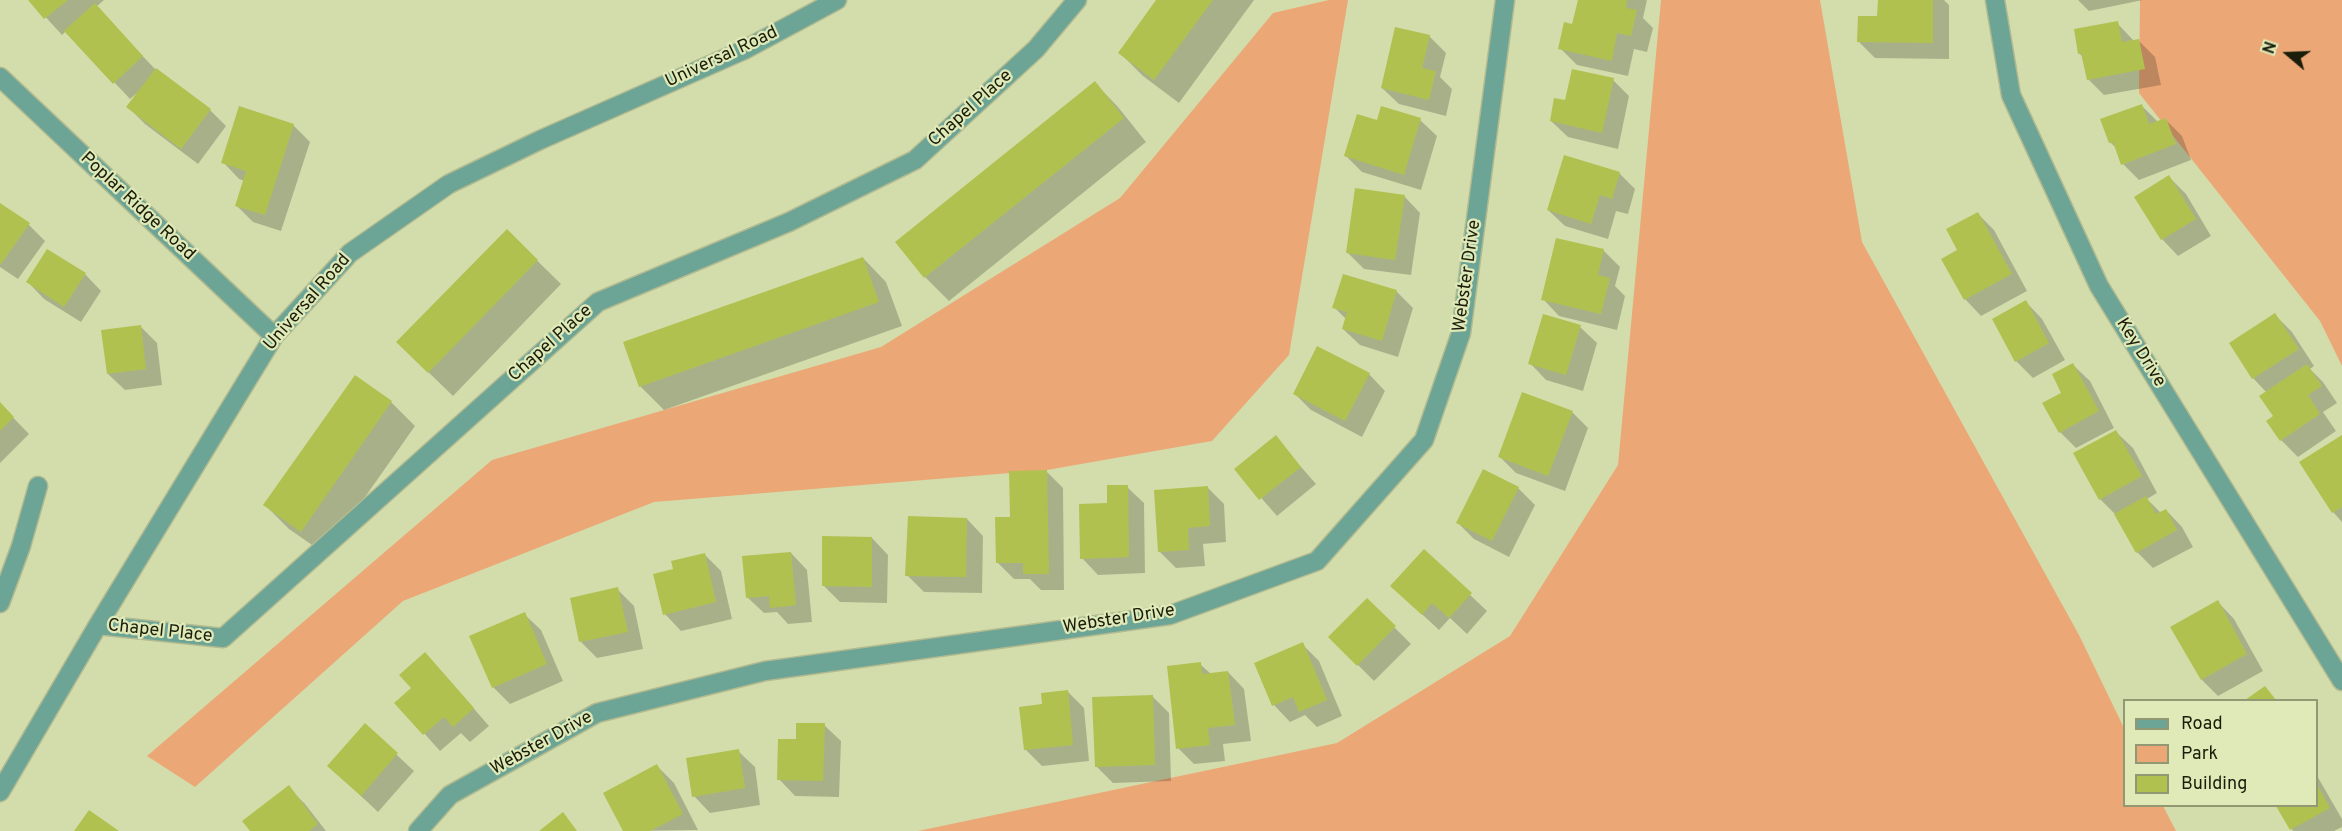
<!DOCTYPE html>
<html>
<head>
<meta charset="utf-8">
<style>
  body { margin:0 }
  #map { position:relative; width:2342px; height:831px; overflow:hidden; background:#d3ddac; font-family:Overpass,sans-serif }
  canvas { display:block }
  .legend { position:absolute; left:2123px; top:699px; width:195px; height:108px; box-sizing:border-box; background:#e0eab8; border:2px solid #919872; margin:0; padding:8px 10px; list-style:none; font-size:18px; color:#1a1d0a }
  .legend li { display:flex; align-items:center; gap:12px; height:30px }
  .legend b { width:30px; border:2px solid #919872 }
  .north { position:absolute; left:2258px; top:24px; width:60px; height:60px; -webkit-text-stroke:4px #e0eab8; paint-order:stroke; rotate:289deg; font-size:16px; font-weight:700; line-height:24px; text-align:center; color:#1a1d0a }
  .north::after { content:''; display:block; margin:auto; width:21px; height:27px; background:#1a1d0a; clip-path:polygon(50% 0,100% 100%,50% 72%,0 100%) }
</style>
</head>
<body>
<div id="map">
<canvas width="2342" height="831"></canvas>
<ul class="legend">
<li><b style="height:8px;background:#6ca496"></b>Road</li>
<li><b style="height:16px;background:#eba876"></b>Park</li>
<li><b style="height:16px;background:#b0c14f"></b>Building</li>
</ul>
<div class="north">N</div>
</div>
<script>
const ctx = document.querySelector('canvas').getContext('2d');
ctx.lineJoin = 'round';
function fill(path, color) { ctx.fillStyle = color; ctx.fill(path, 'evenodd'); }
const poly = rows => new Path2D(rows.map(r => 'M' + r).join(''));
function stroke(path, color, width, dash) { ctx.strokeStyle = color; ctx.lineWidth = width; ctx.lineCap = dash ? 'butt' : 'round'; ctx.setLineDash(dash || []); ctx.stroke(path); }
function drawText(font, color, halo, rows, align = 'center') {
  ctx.font = font + ' Overpass,sans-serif'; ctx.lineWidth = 4.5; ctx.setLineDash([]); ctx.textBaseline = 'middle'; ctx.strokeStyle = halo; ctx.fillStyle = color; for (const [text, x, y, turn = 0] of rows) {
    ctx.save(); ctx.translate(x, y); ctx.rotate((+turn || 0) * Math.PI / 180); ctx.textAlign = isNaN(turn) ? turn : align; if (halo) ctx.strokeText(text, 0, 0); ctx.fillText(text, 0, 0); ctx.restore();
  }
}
const green = poly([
  [1329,0,1348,0,1289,355,1212,441,1047,470,654,502,403,601,195,787,147,756,492,460,881,347,1120,198,1273,13],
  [1661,0,1820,0,1862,242,2079,635,2124,728,2124,806,2163,806,2176,831,918,831,1337,743,1510,636,1618,465],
  [2140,0,2342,0,2342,366,2320,321,2139,93]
]);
const shadow = poly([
  [30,0,104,0,96,7,156,70,210,110,226,126,198,164,145,124,128,107,137,93,130,99,66,31,62,35],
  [1158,0,1254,0,1179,103,1143,76,1120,53],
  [1579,0,1647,0,1643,18,1653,28,1647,52,1634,49,1628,76,1577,65,1560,48,1574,26],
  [1879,0,1944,0,1949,5,1949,59,1875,58,1859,42,1879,17],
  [2078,0,2143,0,2089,11],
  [2117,23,2134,41,2139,41,2155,57,2161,85,2104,95,2088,79,2084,58,2079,53],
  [1429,36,1446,53,1440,77,1452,89,1446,116,1399,104,1382,88],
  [1613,80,1629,96,1618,149,1568,137,1551,121],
  [1095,83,1118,107,1146,142,949,301,925,277,897,242],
  [2141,105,2158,122,2165,119,2182,136,2191,160,2139,180,2123,164,2118,150,2110,142],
  [1420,120,1437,136,1421,190,1362,172,1346,156],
  [293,125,310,142,281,231,253,222,237,206,245,181,239,179,223,162],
  [1619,173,1635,189,1628,214,1616,211,1608,239,1565,226,1548,210],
  [2169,177,2186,194,2211,236,2178,256,2162,239],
  [1404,196,1420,213,1411,275,1364,269,1347,252],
  [0,205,29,225,45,241,18,279,0,267],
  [1977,213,1994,230,2027,291,1981,316,1965,299],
  [507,231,561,284,453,396,422,366],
  [1603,250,1620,267,1615,286,1625,296,1617,330,1559,316,1543,299],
  [863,258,886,282,902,326,664,410,640,386],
  [85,274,101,291,81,322,44,299,28,282],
  [1396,291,1413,308,1398,357,1360,345,1343,329,1346,319,1334,307],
  [2026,302,2042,319,2065,360,2033,378,2016,361],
  [2275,315,2292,332,2314,366,2310,369,2323,382,2337,403,2323,412,2336,431,2298,457,2281,440,2268,421,2275,417,2267,393,2253,378],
  [140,326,157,343,162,385,125,390,108,374],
  [1580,327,1597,343,1583,391,1546,380,1530,363],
  [2073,365,2090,381,2114,428,2076,448,2060,432,2063,393],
  [1369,374,1385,391,1362,437,1311,410,1295,394],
  [391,402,415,426,325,554,289,529,265,505],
  [0,404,29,434,0,463],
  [1572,412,1588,428,1565,491,1516,473,1500,457],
  [2116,432,2133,448,2157,493,2147,499,2161,513,2166,510,2182,527,2193,547,2153,568,2137,552,2116,515,2100,499],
  [1275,437,1316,484,1277,516,1236,469],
  [2342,437,2342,522,2333,512],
  [1047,472,1063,488,1064,590,1041,590,1030,579,1014,579,997,562,1012,518],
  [1127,487,1144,503,1145,573,1098,575,1082,558],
  [1207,487,1224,504,1226,542,1203,544,1205,566,1176,568,1160,552],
  [1518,488,1535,505,1509,557,1474,539,1458,523],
  [967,519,983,536,982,593,924,592,907,575],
  [872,538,888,555,887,603,840,602,823,585],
  [1424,551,1487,611,1467,634,1450,618,1439,630,1409,602],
  [791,553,807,570,812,622,788,624,777,612,764,613,747,597],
  [705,555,721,571,732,619,681,631,665,614],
  [617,589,634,606,643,649,597,658,581,642],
  [1367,600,1411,644,1374,681,1330,637],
  [2218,602,2234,619,2263,671,2218,696,2202,680,2173,627],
  [524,614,541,630,563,681,510,704,493,687],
  [1302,644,1319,661,1342,716,1317,727,1305,715,1290,722,1274,705],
  [1200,664,1211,674,1228,672,1244,689,1251,741,1223,744,1225,761,1194,764,1178,748],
  [441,671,489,726,470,742,461,733,440,751,397,703],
  [1067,691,1084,708,1089,761,1042,766,1025,749],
  [1153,697,1169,713,1171,781,1113,783,1096,766],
  [365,725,414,771,378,812,329,766],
  [824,725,841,741,839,797,795,796,779,779],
  [738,751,755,767,760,805,710,813,694,796],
  [657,766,674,783,698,830,624,831],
  [2316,774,2342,819,2342,827,2334,831,2293,831,2278,806,2316,806],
  [288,787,305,804,326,831,251,831]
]);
const building = poly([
  [28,0,68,0,44,19],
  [1156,0,1213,0,1154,80,1118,53],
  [1578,0,1627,0,1626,8,1637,10,1631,36,1617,33,1612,61,1558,49,1564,22,1572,24],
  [1878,0,1933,0,1933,43,1857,42,1858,16,1877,16],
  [95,3,143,56,113,84,64,31],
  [2118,21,2122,42,2139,39,2145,69,2087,80,2081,53,2078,54,2074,29],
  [1395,27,1430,35,1422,68,1436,71,1429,100,1381,88],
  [156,68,211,109,181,149,126,107],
  [1572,69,1614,78,1602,133,1550,121,1554,98,1565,100],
  [1095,81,1124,118,924,278,895,242],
  [2142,104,2149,124,2166,118,2176,144,2121,165,2113,142,2109,143,2100,119],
  [239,106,294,124,265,215,235,206,246,171,221,163],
  [1381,106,1421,118,1404,175,1344,156,1357,114,1377,120],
  [1564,155,1620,172,1612,199,1600,195,1591,224,1547,210],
  [2169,175,2196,219,2161,240,2134,197],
  [1355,188,1405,195,1395,260,1346,253],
  [0,203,30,223,1,264,0,263],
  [1978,212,2012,274,1964,300,1941,259,1957,250,1946,229],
  [507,229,538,260,428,373,396,342],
  [1556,238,1604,249,1598,275,1610,278,1601,314,1541,300],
  [47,249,86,273,64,307,26,282],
  [863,257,879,302,639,387,623,342],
  [1343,274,1397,290,1382,341,1342,329,1347,312,1332,308],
  [2026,300,2049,343,2015,362,1992,319],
  [2275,313,2299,349,2252,379,2229,343],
  [1543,314,1581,325,1566,375,1528,364],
  [141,325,146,369,107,374,101,330],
  [1317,346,1370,373,1345,421,1293,394],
  [2073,363,2099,411,2059,433,2042,403,2061,393,2052,374],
  [2307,364,2322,386,2308,395,2320,414,2280,441,2266,421,2273,416,2259,396],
  [355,375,392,401,301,532,263,505],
  [1522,392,1573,411,1548,476,1498,457],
  [0,402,14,417,0,431],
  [2116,430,2142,476,2099,500,2073,453],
  [1276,435,1301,467,1259,500,1234,469],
  [2342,435,2342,507,2332,513,2299,462],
  [1483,469,1519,487,1492,541,1456,523],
  [1047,470,1049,574,1023,574,1023,563,996,563,995,517,1010,517,1009,471],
  [1107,485,1128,485,1129,557,1080,559,1079,504,1107,503],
  [1208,486,1210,526,1188,528,1189,550,1158,552,1154,490],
  [2146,496,2156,514,2166,509,2177,530,2136,553,2114,514],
  [908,516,967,518,966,577,905,576],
  [822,536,872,537,872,587,822,586],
  [1424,549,1472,593,1449,618,1432,603,1422,615,1390,586],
  [791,552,796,605,770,608,769,596,746,598,742,556],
  [705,553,716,602,663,615,653,574,673,569,671,561],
  [618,587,628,632,579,642,570,598],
  [1367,598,1396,626,1357,666,1328,637],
  [2218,600,2247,654,2201,680,2170,627],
  [525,612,547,664,492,688,469,636],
  [1303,642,1327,700,1299,712,1293,697,1272,706,1254,663],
  [425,652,474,708,453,727,444,717,423,735,394,703,411,688,399,675],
  [1201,662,1202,674,1228,671,1235,725,1208,728,1210,745,1176,749,1167,666],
  [2265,686,2276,700,2245,700],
  [1068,690,1073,745,1024,750,1019,707,1042,704,1041,693],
  [1153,695,1155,765,1095,767,1092,697],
  [365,723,398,753,361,796,327,766],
  [796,723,825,723,823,781,777,780,778,739,796,739],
  [739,749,745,788,692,797,686,758],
  [657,764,683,814,650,831,623,831,603,793],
  [2316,783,2330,808,2290,830,2276,806,2316,806],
  [289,785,318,824,309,831,250,831,242,821],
  [89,810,119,831,74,831],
  [563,812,577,831,539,831]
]);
const minor = poly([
  [1995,0,2011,95,2099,286,2342,681],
  [0,77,274,336],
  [0,603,21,546,38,486],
  [98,625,223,638,598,302,789,222,915,160,1036,49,1077,0],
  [0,792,98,625,274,336,350,253,449,184,540,140,744,50,837,0],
  [418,831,450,795,597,713,765,671,1170,615,1317,561,1424,440,1461,333,1505,0]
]);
const streetNames = [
  ["Universal Road",722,58,-25],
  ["Chapel Place",971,109,-42],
  ["Poplar Ridge Road",137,207,43],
  ["Webster Drive",1468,276,-82],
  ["Universal Road",308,303,-49],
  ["Chapel Place",551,344,-42],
  ["Key Drive",2140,353,58],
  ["Webster Drive",1119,620,-9],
  ["Chapel Place",160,632,6],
  ["Webster Drive",542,744,-29]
];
fill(green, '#eba876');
fill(shadow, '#0003');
fill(building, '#b0c14f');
stroke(minor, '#b2ba8f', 21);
stroke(minor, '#6ca496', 18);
drawText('18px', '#1a1d0a', '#e0eab8', streetNames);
</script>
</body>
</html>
